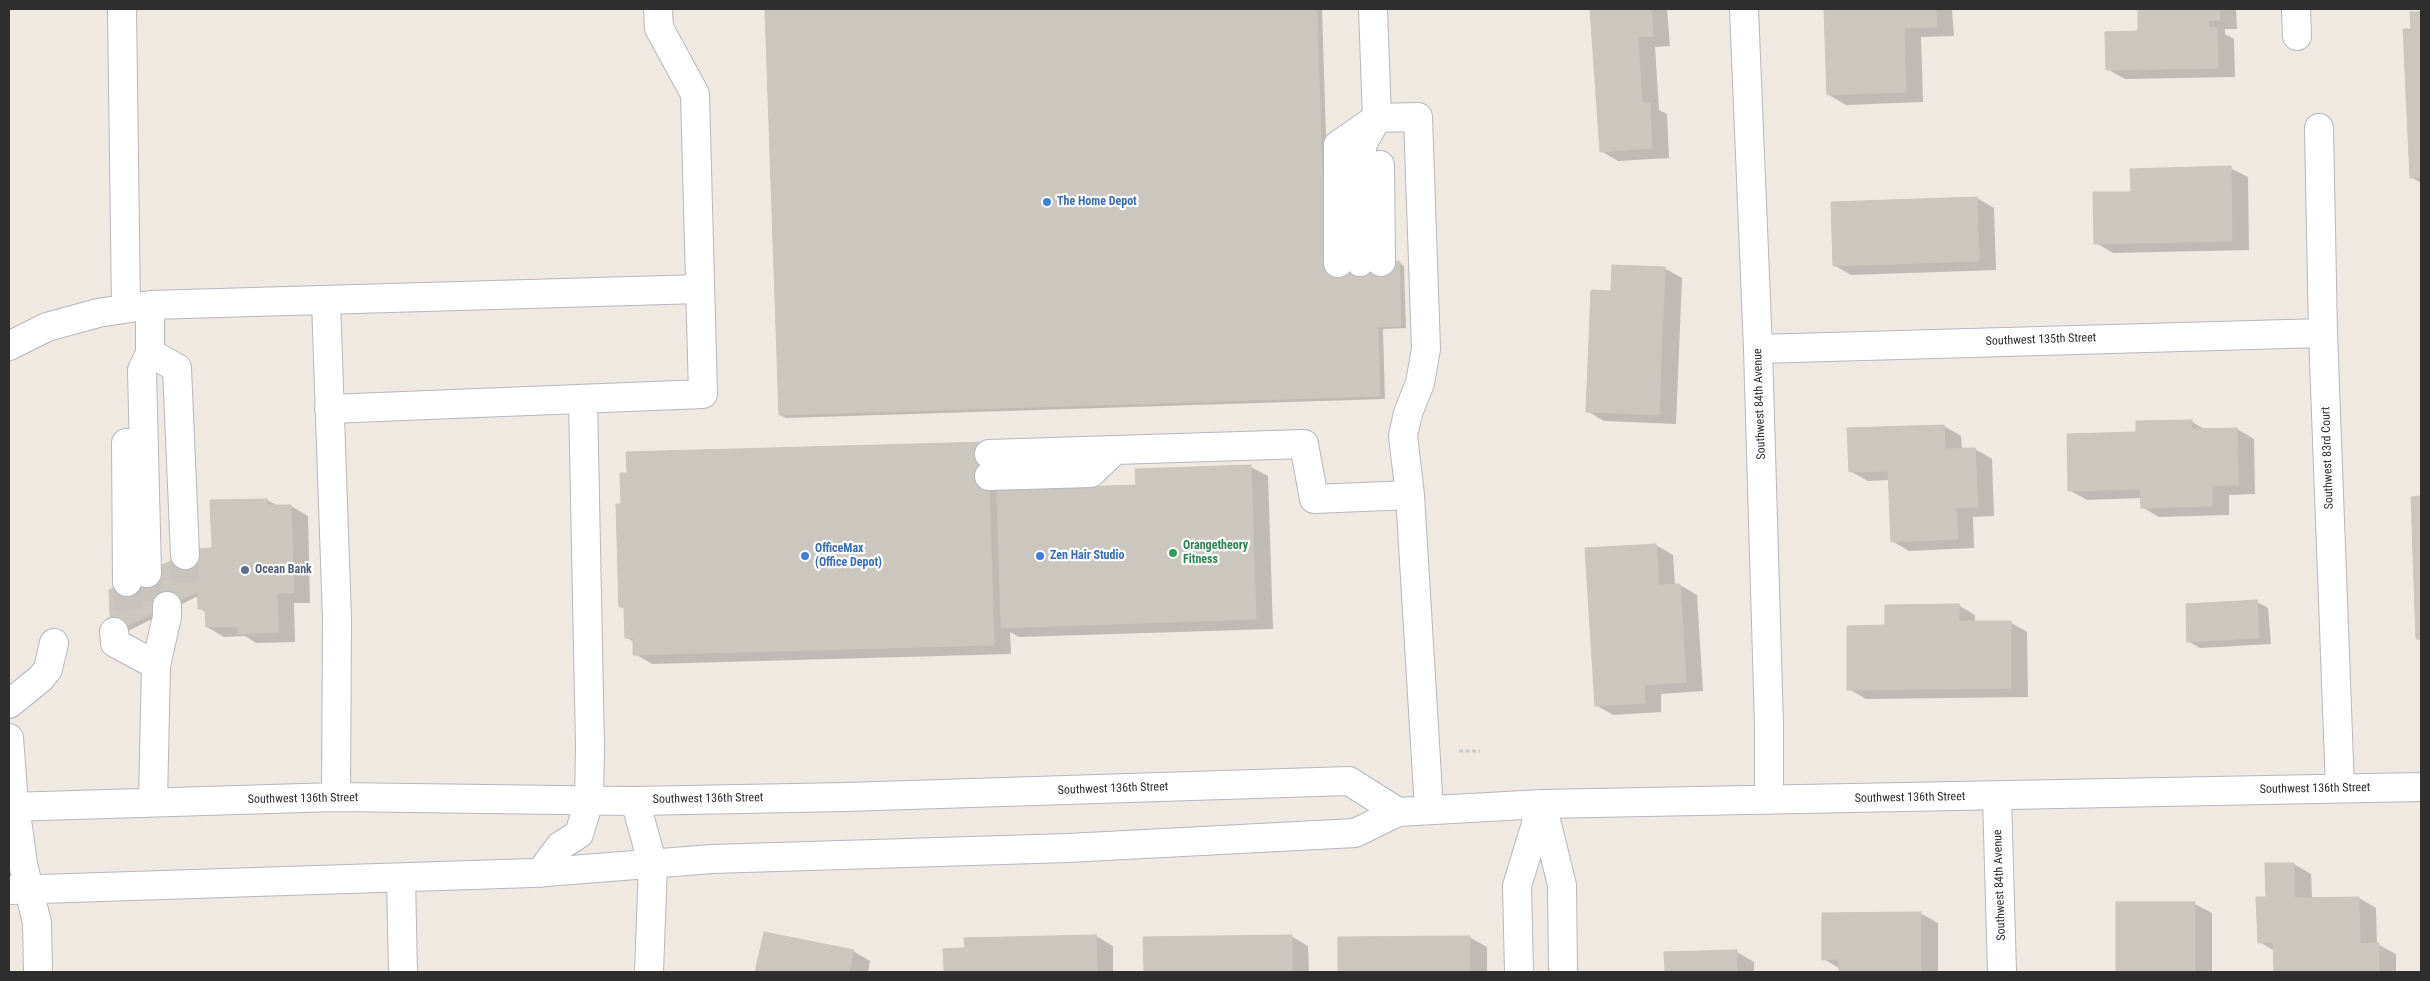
<!DOCTYPE html>
<html>
<head>
<meta charset="utf-8">
<style>
  body { margin:0 }
  #map { position:relative; width:2430px; height:981px; overflow:hidden; background:#efe9e1; font-family:"Roboto Condensed",sans-serif }
  canvas { display:block }
  .frame { position:absolute; inset:0; border:10px solid #2e2e2e; pointer-events:none }
</style>
</head>
<body>
<div id="map">
<canvas width="2430" height="981"></canvas>
<div class="frame"></div>
</div>
<script>
const ctx = document.querySelector('canvas').getContext('2d');
ctx.lineJoin = 'round';
function fill(path, color) { ctx.fillStyle = color; ctx.fill(path, 'evenodd'); }
const poly = rows => new Path2D(rows.map(r => 'M' + r).join(''));
function stroke(path, color, width, dash) { ctx.strokeStyle = color; ctx.lineWidth = width; ctx.lineCap = dash ? 'butt' : 'round'; ctx.setLineDash(dash || []); ctx.stroke(path); }
function drawText(font, color, halo, rows, align = 'center') {
  ctx.font = font + ' "Roboto Condensed",sans-serif'; ctx.lineWidth = 4.5; ctx.setLineDash([]); ctx.textBaseline = 'middle'; ctx.strokeStyle = halo; ctx.fillStyle = color; for (const [text, x, y, turn = 0] of rows) {
    ctx.save(); ctx.translate(x, y); ctx.rotate((+turn || 0) * Math.PI / 180); ctx.textAlign = isNaN(turn) ? turn : align; if (halo) ctx.strokeText(text, 0, 0); ctx.fillText(text, 0, 0); ctx.restore();
  }
}
const shadow = poly([
  [765,9,1322,9,1330,265,1399,262,1404,266,1406,328,1383,329,1385,399,786,418,780,415],
  [1591,9,1667,9,1670,46,1655,47,1659,110,1667,114,1669,158,1618,161,1601,151],
  [1825,9,1952,9,1954,36,1921,37,1923,102,1846,105,1829,95],
  [2139,9,2236,9,2237,29,2225,29,2225,34,2234,39,2235,77,2125,79,2107,69,2139,33],
  [2411,13,2421,13,2421,183,2411,177],
  [2230,168,2248,177,2249,250,2113,253,2096,243,2132,193],
  [1977,198,1994,208,1996,270,1851,275,1834,265],
  [1664,268,1682,278,1676,424,1604,421,1587,411,1612,292],
  [2192,422,2206,430,2237,429,2254,439,2255,494,2229,495,2229,515,2159,517,2142,507,2142,498,2087,500,2069,490,2138,433],
  [1944,426,1961,436,1962,450,1975,449,1992,459,1994,516,1973,517,1974,548,1909,551,1892,541,1889,480,1868,481,1850,471],
  [1005,454,1006,491,1137,486,1251,467,1268,476,1273,629,1019,637,1010,632,1011,654,652,664,635,654,634,642,626,637,626,610,620,606],
  [2412,498,2421,498,2421,641,2417,638],
  [267,500,278,506,291,506,308,516,310,603,294,603,295,642,256,643,245,636,224,637,207,627,207,613,199,608,198,596,118,636,111,591,213,550,211,502],
  [1656,545,1673,555,1675,585,1680,585,1697,595,1703,691,1661,694,1661,712,1613,715,1596,705,1587,549],
  [2257,602,2268,608,2271,644,2200,648,2188,641],
  [1958,605,1975,615,1975,622,2010,622,2027,632,2028,697,1866,699,1849,689,1886,626],
  [2294,864,2311,874,2312,899,2359,898,2376,908,2377,944,2396,954,2396,972,2275,972,2275,951,2259,942,2267,899,2267,865],
  [2117,904,2195,904,2212,913,2212,972,2117,972],
  [1920,913,1938,923,1938,972,1841,972,1840,969,1824,959],
  [765,933,853,951,870,961,868,972,757,972],
  [1096,936,1113,946,1113,972,945,972,945,950],
  [1291,936,1308,946,1309,972,1145,972,1145,938],
  [1469,937,1487,947,1487,972,1339,972,1339,938],
  [1737,952,1754,962,1754,972,1666,972,1666,953]
]);
const building = poly([
  [765,9,1317,9,1325,264,1399,261,1401,326,1378,327,1380,396,779,415,765,9],
  [1590,9,1651,9,1653,36,1638,37,1642,103,1650,103,1652,148,1600,152,1590,9],
  [1824,9,1936,9,1937,27,1904,28,1906,92,1827,95,1824,9],
  [2138,9,2220,9,2220,20,2208,20,2209,28,2217,28,2218,68,2106,70,2105,32,2138,31,2138,9],
  [2410,12,2421,12,2421,177,2410,178,2403,29,2411,29,2410,12],
  [2231,166,2232,241,2094,244,2093,192,2131,192,2130,169,2231,166],
  [1977,197,1979,261,1833,266,1831,202,1977,197],
  [1612,265,1665,267,1659,415,1586,412,1591,290,1611,291,1612,265],
  [2192,420,2192,429,2237,428,2239,485,2212,486,2212,506,2141,508,2140,489,2068,491,2067,434,2136,432,2136,421,2192,420],
  [1944,425,1945,449,1975,448,1978,507,1956,508,1958,539,1891,542,1888,471,1849,472,1847,428,1944,425],
  [988,442,994,645,633,655,633,638,625,638,624,607,619,607,616,504,621,504,620,473,627,473,626,452,988,442],
  [1251,465,1256,619,1001,628,997,490,1136,485,1135,469,1251,465],
  [2421,496,2421,639,2416,639,2411,497,2421,496],
  [267,499,267,505,291,505,294,593,277,593,279,632,238,634,238,627,206,627,205,609,198,609,196,549,212,548,210,500,267,499],
  [1656,544,1659,585,1680,584,1686,682,1644,685,1645,703,1595,706,1585,548,1656,544],
  [196,549,197,592,111,634,109,590,196,549],
  [2257,600,2259,638,2187,642,2186,604,2257,600],
  [1959,604,1959,621,2011,621,2011,688,1847,690,1847,626,1885,625,1885,605,1959,604],
  [2265,863,2294,863,2295,898,2359,897,2360,944,2379,943,2379,972,2274,972,2273,942,2258,943,2256,897,2266,897,2265,863],
  [2116,902,2195,902,2195,972,2116,972,2116,902],
  [1921,912,1921,972,1839,972,1839,959,1822,960,1822,913,1921,912],
  [764,932,854,950,849,972,755,972,764,932],
  [1096,935,1097,972,944,972,943,949,965,948,964,938,1096,935],
  [1292,935,1292,972,1144,972,1143,937,1292,935],
  [1470,936,1470,972,1338,972,1338,937,1470,936],
  [1737,950,1737,972,1665,972,1664,952,1737,950]
]);
const minorTunnel = poly([
  [185,555,185,597],
  [147,573,149,615],
  [127,582,129,624]
]);
const path = poly([
  [1459,751,1480,751]
]);
const minor = poly([
  [122,9,126,307],
  [1373,9,1377,118,1418,117,1426,349,1420,383,1408,413,1403,436,1410,495,1429,810],
  [1744,9,1758,349,1769,725,1769,800],
  [2296,9,2297,36],
  [2319,128,2323,333,2340,788],
  [1380,165,1381,262],
  [1360,262,1362,145,1376,120],
  [1338,263,1338,145,1377,118],
  [326,301,337,619,336,797],
  [9,346,47,327,98,313,150,305,700,289],
  [1758,349,2323,333],
  [150,353,177,368,185,555],
  [329,409,703,394,695,94,659,28,658,9],
  [126,443,127,582],
  [989,454,1304,444,1314,499,1410,495],
  [989,476,1091,473,1115,450],
  [147,573,142,370,150,353,150,305],
  [114,632,115,643,156,665],
  [9,704,41,678,48,669,54,643],
  [9,738,13,791,23,864,37,923,38,972],
  [1997,797,2002,972],
  [635,801,653,865,649,972],
  [153,802,156,665,167,617,167,606],
  [1542,804,1562,885,1563,972],
  [9,807,336,797,635,801,846,797,1349,781,1398,812],
  [540,873,560,846,579,834,589,801,590,746,583,399],
  [401,878,403,972],
  [9,890,533,873,712,859,1068,848,1355,833,1398,812,1542,804,2421,787],
  [1519,972,1517,886,1542,804]
]);
const markers = [
  [1047,202,5,"#3f7fe0"],
  [1173,553,5,"#2e9e5b"],
  [805,556,5,"#3f7fe0"],
  [1040,556,5,"#3f7fe0"],
  [245,570,5,"#5c6f8a"]
];
const shopNames = [
  ["The Home Depot",1057,202],
  ["OfficeMax",815,549],
  ["(Office Depot)",815,563],
  ["Zen Hair Studio",1050,556]
];
const streetNames = [
  ["Southwest 135th Street",2041,340,-2],
  ["Southwest 84th Avenue",1760,404,-92],
  ["Southwest 83rd Court",2328,458,-92],
  ["Southwest 136th Street",1113,789,-2],
  ["Southwest 136th Street",2315,789,-1],
  ["Southwest 136th Street",1910,798,-1],
  ["Southwest 136th Street",303,799,-1],
  ["Southwest 136th Street",708,799,-1],
  ["Southwest 84th Avenue",2000,885,-92]
];
const leisureNames = [
  ["Orangetheory",1183,546],
  ["Fitness",1183,560]
];
const serviceNames = [
  ["Ocean Bank",255,570]
];
fill(shadow, '#0003');
fill(building, '#cbc7bf');
stroke(building, '#cbc5ba', 1);
stroke(minorTunnel, '#c8c4bd', 28, [28, 14]);
stroke(minor, '#b4b7c1', 30);
stroke(path, '#c9c9c9', 3, [4, 2.5]);
stroke(minor, '#fff', 28);
for (const [x, y, r, color] of markers) { const dot = new Path2D(); dot.arc(x, y, r, 0, 2 * Math.PI); ctx.fillStyle = color; ctx.fill(dot); stroke(dot, '#fff', 2); }
drawText('bold 12px', '#366cbe', '#fff', shopNames, 'left');
drawText('12px', '#2e2e2e', '#fff', streetNames);
drawText('bold 12px', '#27864d', '#fff', leisureNames, 'left');
drawText('bold 12px', '#4e5e75', '#fff', serviceNames, 'left');
</script>
</body>
</html>
